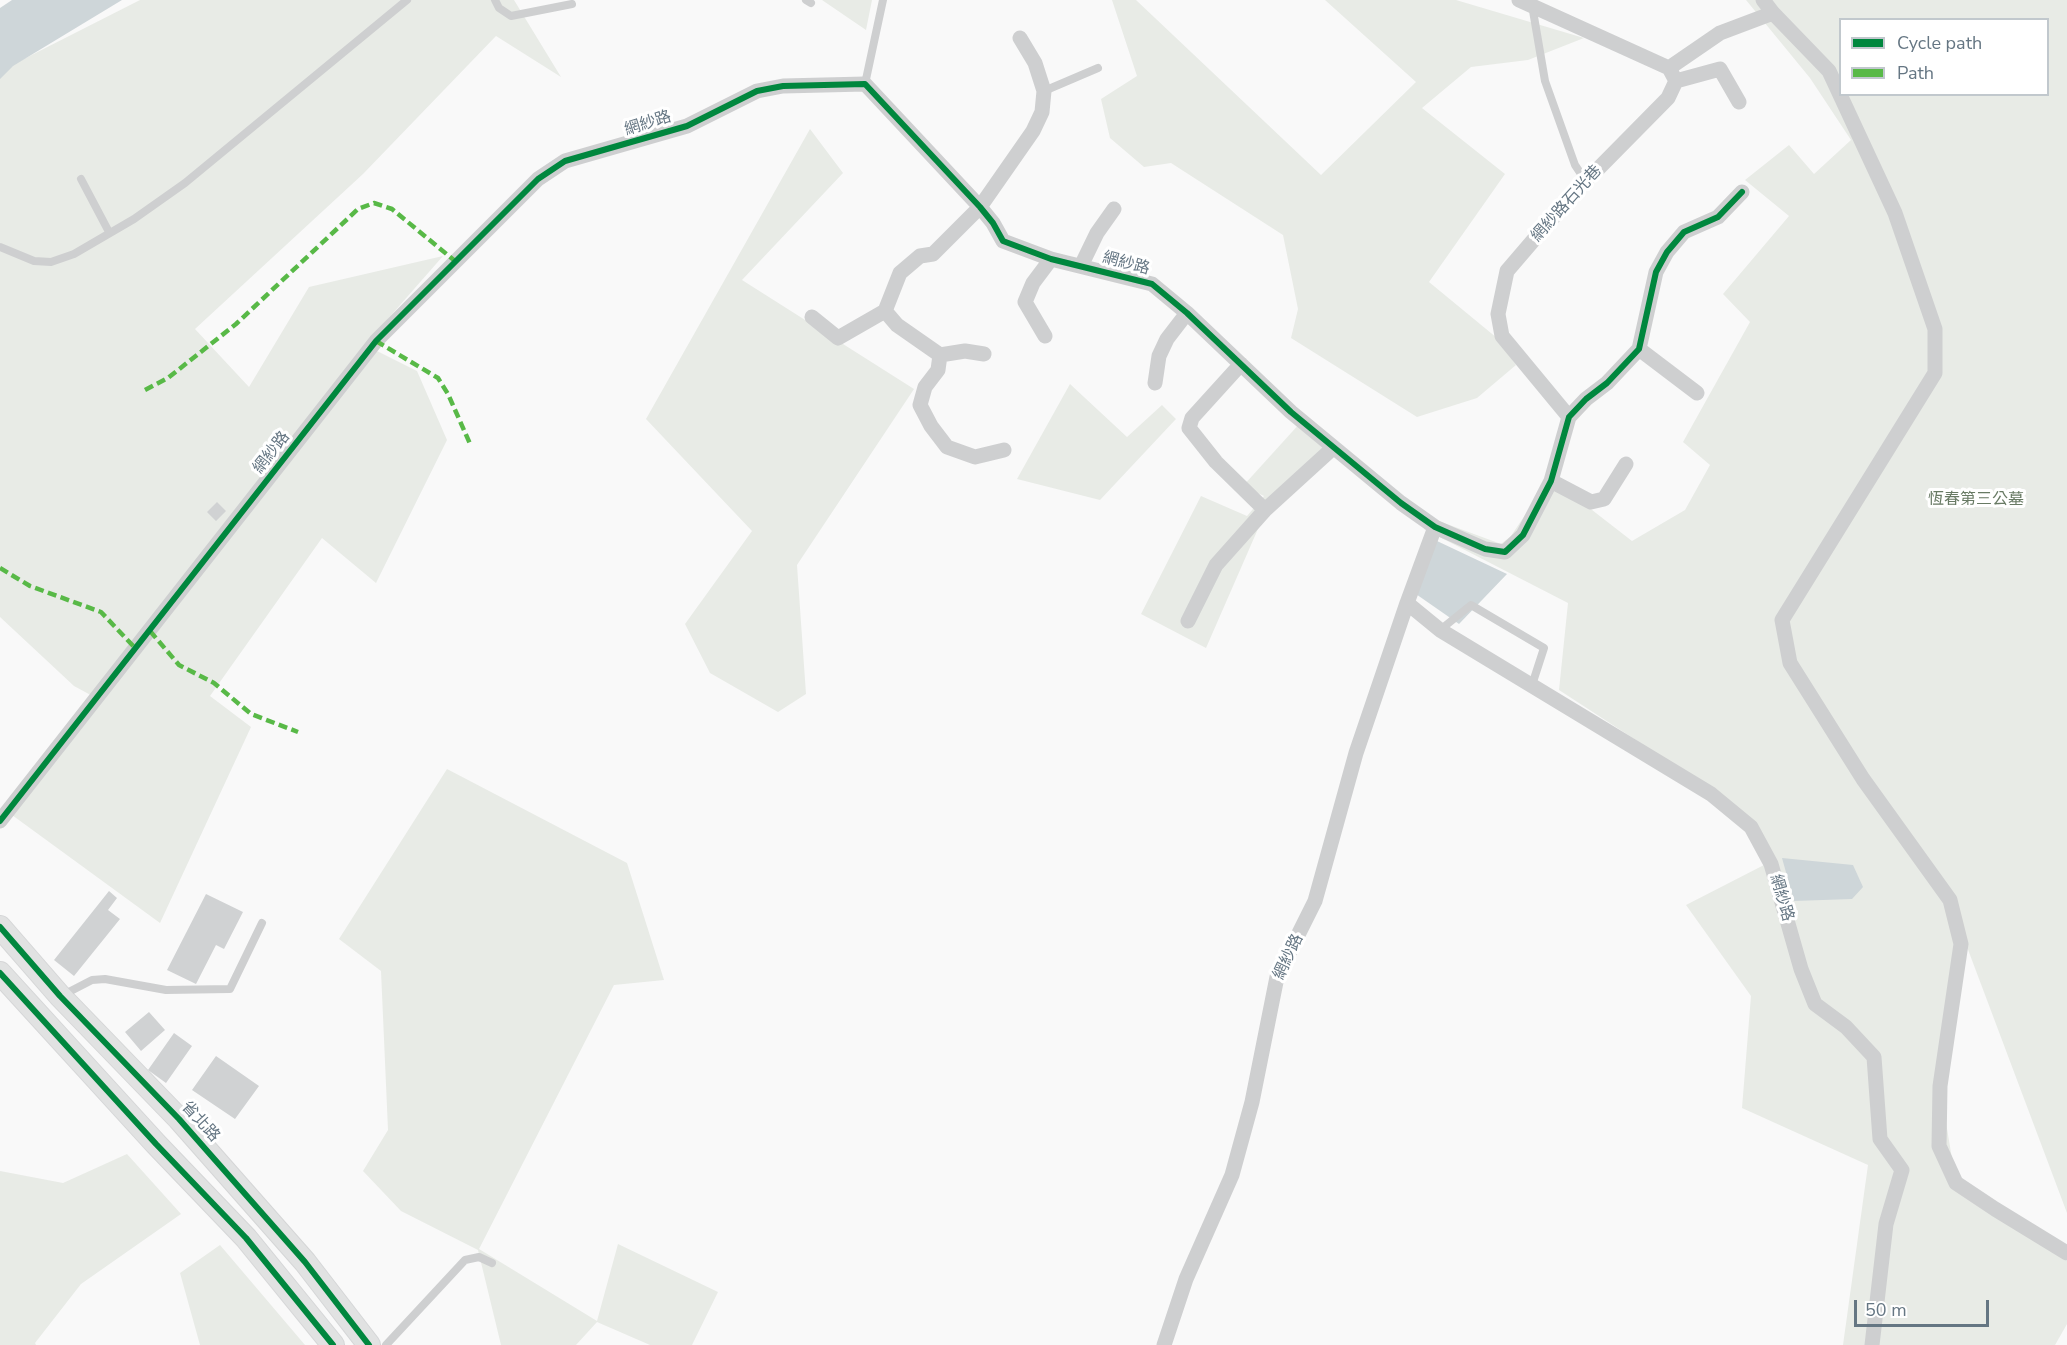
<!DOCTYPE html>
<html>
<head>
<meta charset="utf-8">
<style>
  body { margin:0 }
  #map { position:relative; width:2067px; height:1345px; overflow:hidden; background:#f9f9f9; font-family:"Nunito Sans",sans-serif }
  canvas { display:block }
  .legend { position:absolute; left:1839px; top:18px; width:210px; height:78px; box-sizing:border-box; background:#fff; border:2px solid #c1c8cd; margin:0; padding:8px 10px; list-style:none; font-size:18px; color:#657683 }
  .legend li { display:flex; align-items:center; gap:12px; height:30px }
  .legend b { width:30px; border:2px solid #c1c8cd }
  .scale { position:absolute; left:1854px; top:1300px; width:135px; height:27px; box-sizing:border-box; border:3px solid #657683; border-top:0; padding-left:8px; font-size:18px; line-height:21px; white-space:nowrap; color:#657683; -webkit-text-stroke:4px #fff; paint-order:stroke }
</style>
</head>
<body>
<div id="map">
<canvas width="2067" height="1345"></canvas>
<ul class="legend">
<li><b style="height:8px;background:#00873e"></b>Cycle path</li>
<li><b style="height:8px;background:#58b947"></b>Path</li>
</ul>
<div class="scale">50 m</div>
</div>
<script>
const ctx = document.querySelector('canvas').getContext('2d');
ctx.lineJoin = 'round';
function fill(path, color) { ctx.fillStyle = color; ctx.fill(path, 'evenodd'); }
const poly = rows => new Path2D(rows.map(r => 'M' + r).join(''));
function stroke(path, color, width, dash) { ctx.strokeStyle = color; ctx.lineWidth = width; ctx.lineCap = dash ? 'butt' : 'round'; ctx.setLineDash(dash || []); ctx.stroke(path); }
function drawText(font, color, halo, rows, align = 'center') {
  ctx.font = font + ' "Nunito Sans","Noto Sans TC",sans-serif'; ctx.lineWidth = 6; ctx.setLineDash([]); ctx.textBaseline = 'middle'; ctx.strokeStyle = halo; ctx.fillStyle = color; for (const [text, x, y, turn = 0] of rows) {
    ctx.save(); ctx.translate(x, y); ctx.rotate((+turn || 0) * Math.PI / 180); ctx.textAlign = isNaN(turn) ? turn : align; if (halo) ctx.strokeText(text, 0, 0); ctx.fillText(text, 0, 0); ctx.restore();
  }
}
const green = poly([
  [140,0,514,0,561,77,496,36,363,174,195,329,249,387,309,287,443,256,365,345,417,371,447,440,376,583,322,538,210,696,251,727,160,923,12,815,98,699,74,686,0,617,0,77,8,67],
  [822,0,872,0,866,30],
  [1112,0,1136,0,1321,175,1416,82,1325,0,1456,0,1584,38,1528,60,1471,67,1422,108,1505,174,1429,282,1497,338,1516,365,1477,398,1417,417,1291,338,1298,309,1283,235,1171,163,1144,167,1110,138,1101,99,1137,76],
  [1746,0,2067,0,2067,1213,1952,907,1961,944,1940,1086,1956,1183,2012,1225,2067,1261,2067,1324,2055,1345,1843,1345,1868,1165,1742,1108,1751,996,1686,905,1764,865,1748,826,1711,789,1559,690,1568,603,1424,529,1428,517,1501,544,1511,536,1535,500,1547,475,1632,541,1685,510,1710,465,1683,442,1750,322,1723,294,1789,216,1745,180,1789,145,1814,174,1851,140,1810,78],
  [1840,20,2048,20,2048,94,1840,94],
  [810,129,843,173,742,280,914,389,797,565,806,694,778,712,710,673,685,624,752,531,646,419],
  [1070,384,1127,437,1162,405,1176,419,1100,500,1017,479],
  [1301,422,1325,446,1261,522,1206,648,1141,614,1201,496,1247,516,1264,496,1243,486],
  [447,769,627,863,664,980,614,985,479,1249,597,1321,618,1244,718,1292,692,1345,650,1345,597,1322,576,1345,501,1345,478,1250,401,1211,363,1171,388,1130,381,971,339,939],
  [127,1154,181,1214,81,1284,35,1343,36,1345,0,1345,0,1171,63,1183],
  [220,1245,305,1345,200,1345,180,1273]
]);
const water = poly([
  [12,0,122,0,13,66,0,79,0,8],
  [1437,541,1507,574,1459,624,1413,592],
  [1782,858,1853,865,1863,887,1852,899,1794,901]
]);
const building = poly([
  [217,502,226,511,216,521,207,512],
  [109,891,117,898,108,910,120,919,74,976,54,960],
  [206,894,243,912,224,949,216,945,196,984,167,970],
  [149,1012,165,1030,141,1051,125,1032],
  [174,1033,192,1046,166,1083,148,1070],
  [216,1056,259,1086,235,1119,192,1090]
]);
const service = poly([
  [495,0,499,8,511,16,572,4],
  [806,0,811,3],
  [1532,5,1545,81,1575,165,1585,180],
  [865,84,883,0],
  [1044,91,1098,68],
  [81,179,109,232],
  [0,247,34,261,51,262,74,254,134,219,185,183,407,0],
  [1440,630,1471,605,1544,648,1532,685],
  [63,995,92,980,105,979,166,990,230,989,262,923],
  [386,1345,465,1260,479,1257,492,1263]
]);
const minor = poly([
  [1519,0,1669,68],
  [1763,0,1773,13,1829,71,1895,213,1935,329,1935,373,1782,620,1790,663,1863,779,1950,900,1961,944,1940,1086,1939,1146,1956,1183,1995,1209,2067,1253],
  [1676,81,1720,69,1739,102],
  [1081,266,1097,233,1114,209],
  [812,317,838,338,885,311],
  [1045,336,1025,302,1033,283,1051,259],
  [1639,349,1697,393],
  [940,355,965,351,984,354],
  [1241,364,1192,418,1189,428,1216,462,1265,510],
  [1155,383,1159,356,1167,339,1187,313],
  [1569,417,1502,336,1498,314,1507,271,1585,180,1594,173,1668,98,1676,81,1669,68,1720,33,1773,13],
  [1004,450,975,457,947,447,931,426,920,405,925,387,938,370,940,355,897,325,885,311,900,273,920,256,933,254,980,207,1033,131,1042,112,1044,91,1035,63,1020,38],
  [1551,481,1591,502,1604,499,1626,464],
  [1435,527,1407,603,1440,630,1711,794,1751,827,1771,864,1801,969,1815,1004,1846,1027,1874,1057,1880,1139,1902,1170,1886,1224,1872,1345],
  [1188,621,1216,565,1265,510,1333,448],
  [0,821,376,341,538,179,565,161,687,126,757,91,783,86,865,84,980,207,993,223,1003,241,1051,259,1152,284,1187,313,1291,412,1401,503,1435,527,1485,549,1505,552,1523,535,1551,481,1569,417,1586,399,1607,383,1639,349,1656,272,1667,252,1684,232,1718,217,1742,192],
  [1164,1345,1186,1279,1232,1175,1252,1102,1277,977,1315,901,1356,753,1407,603]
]);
const primary = poly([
  [0,927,60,996,179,1119,305,1262,369,1345],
  [0,973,156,1144,246,1238,333,1345]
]);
const quiet = poly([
  [376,341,438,378,448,394,471,446],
  [145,390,168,378,236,324,358,209,374,203,392,209,455,261],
  [0,568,30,586,101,612,136,649],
  [150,631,179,665,214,683,251,714,298,732]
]);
const cycleway = poly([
  [0,821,376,341,538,179,565,161,687,126,757,91,783,86,865,84,980,207,993,223,1003,241,1051,259,1152,284,1187,313,1291,412,1401,503,1435,527,1485,549,1505,552,1523,535,1551,481,1569,417,1586,399,1607,383,1639,349,1656,272,1667,252,1684,232,1718,217,1742,192],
  [0,927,60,996,179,1119,305,1262,369,1345],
  [0,973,156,1144,246,1238,333,1345]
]);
const streetNames = [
  ["網紗路",648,124,-17],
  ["網紗路石光巷",1567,204,-48],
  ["網紗路",1126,264,15],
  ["網紗路",272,453,-52],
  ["網紗路",1781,898,74],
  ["網紗路",1289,957,-65],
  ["省北路",200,1122,48]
];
const parkNames = [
  ["恆春第三公墓",1976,500]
];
fill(green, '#e8ebe6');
fill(water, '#ced6d9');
fill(building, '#d0d2d3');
stroke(primary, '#d5d6d7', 24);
stroke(service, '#cecfd0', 8);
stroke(minor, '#cecfd0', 15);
stroke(primary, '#e1e2e2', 22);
stroke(quiet, '#58b947', 4.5, [9, 4.5]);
stroke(cycleway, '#00873e', 6);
drawText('16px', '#657683', '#fff', streetNames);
drawText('16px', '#687a64', '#fff', parkNames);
</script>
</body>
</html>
